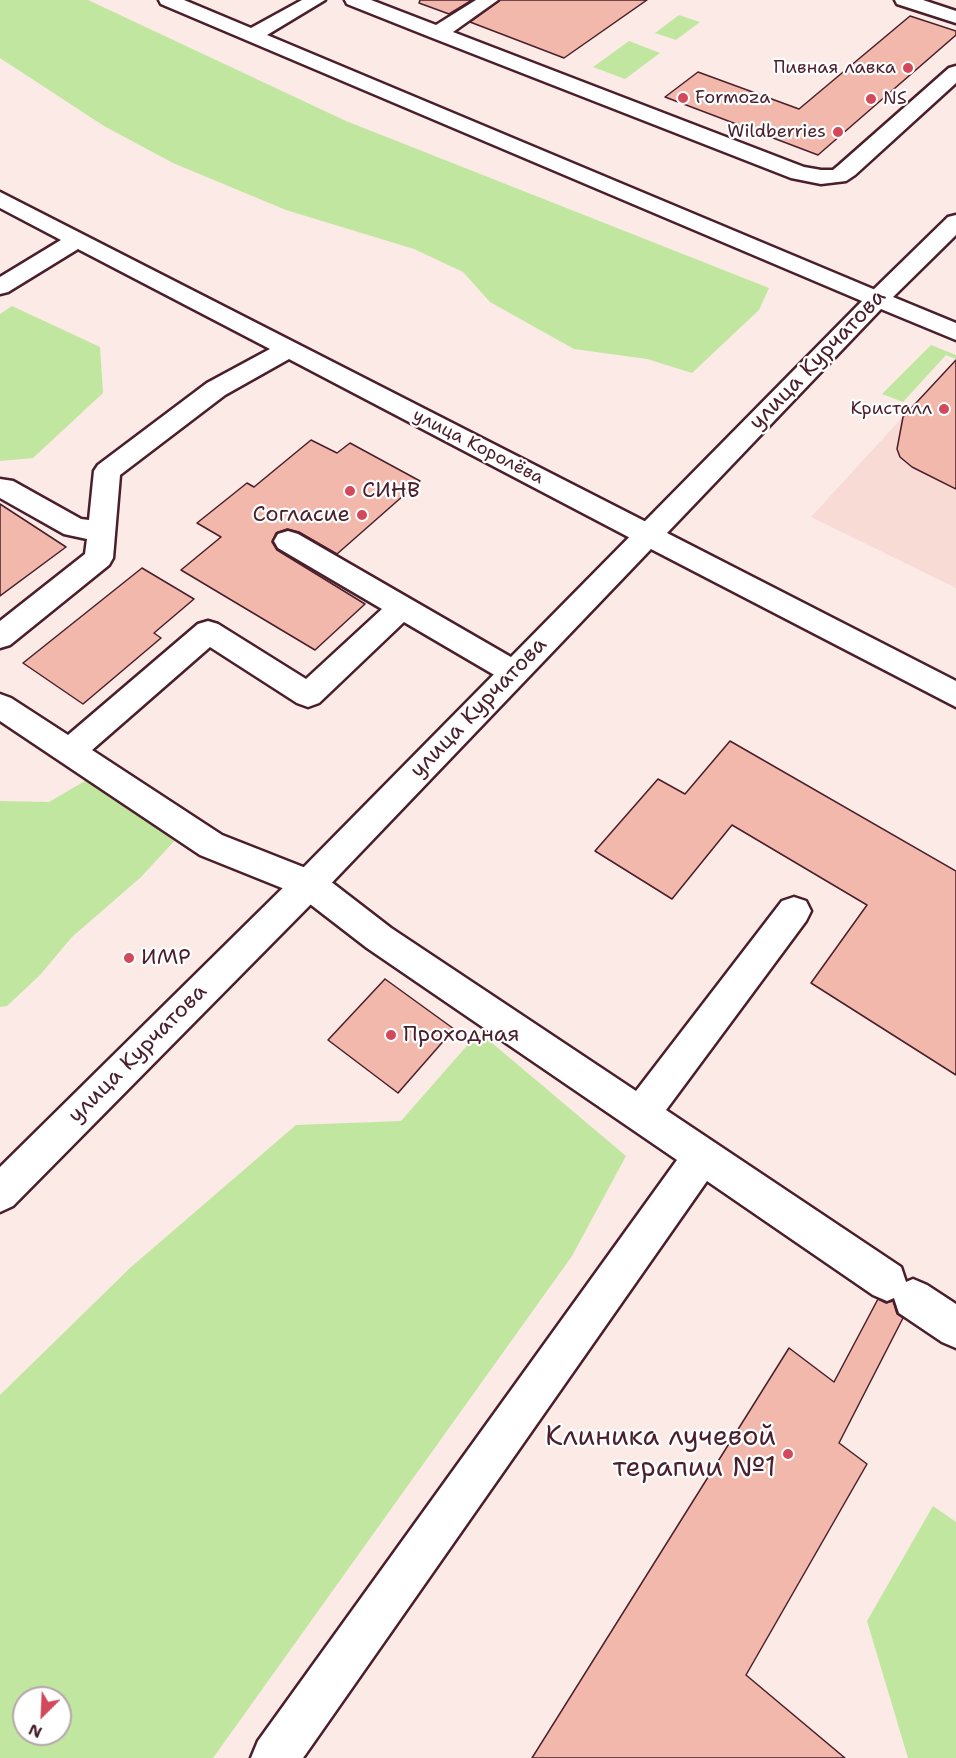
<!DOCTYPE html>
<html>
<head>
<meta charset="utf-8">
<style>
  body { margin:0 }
  #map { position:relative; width:956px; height:1758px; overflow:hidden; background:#fbeae6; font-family:"Shantell Sans",sans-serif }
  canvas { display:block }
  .north { position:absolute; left:12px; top:1686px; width:60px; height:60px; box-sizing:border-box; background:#fff; border:2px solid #b7a5aa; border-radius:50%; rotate:204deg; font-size:16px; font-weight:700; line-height:24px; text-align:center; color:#4a1f2b }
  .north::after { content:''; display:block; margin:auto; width:21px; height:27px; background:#d1495b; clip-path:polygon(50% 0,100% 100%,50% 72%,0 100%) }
</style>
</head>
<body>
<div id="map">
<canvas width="956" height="1758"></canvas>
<div class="north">N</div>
</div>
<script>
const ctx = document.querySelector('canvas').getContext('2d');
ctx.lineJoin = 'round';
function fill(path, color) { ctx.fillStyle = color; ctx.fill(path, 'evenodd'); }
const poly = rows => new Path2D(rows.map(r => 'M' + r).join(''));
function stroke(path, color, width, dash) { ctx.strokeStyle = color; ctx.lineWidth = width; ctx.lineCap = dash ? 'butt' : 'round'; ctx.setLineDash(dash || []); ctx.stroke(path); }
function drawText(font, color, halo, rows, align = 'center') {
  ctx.font = font + ' "Shantell Sans",sans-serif'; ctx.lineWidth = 4.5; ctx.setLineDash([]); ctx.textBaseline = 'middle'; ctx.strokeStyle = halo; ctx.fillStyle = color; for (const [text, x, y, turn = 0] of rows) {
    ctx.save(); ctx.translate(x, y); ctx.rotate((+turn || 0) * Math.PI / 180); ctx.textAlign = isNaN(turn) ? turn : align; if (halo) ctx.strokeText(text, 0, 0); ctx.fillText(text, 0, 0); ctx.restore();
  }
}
const built = poly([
  [944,372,956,378,956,588,811,517]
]);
const green = poly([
  [0,0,88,0,346,121,769,288,759,310,692,373,647,359,574,349,490,302,463,272,414,249,286,210,173,163,104,126,0,58],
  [679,15,700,22,676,40,655,33],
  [629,41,660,53,625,79,593,67],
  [12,306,100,347,103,393,33,458,0,461,0,314],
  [931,345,956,355,956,359,946,355,903,402,882,394],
  [95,775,178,837,141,877,72,937,40,975,7,1006,0,1007,0,801,49,802],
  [479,1032,626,1156,572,1256,213,1758,0,1758,0,1395,130,1268,296,1125,401,1121],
  [24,1698,60,1698,60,1734,24,1734],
  [933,1506,956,1522,956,1758,908,1758,867,1621]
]);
const building = poly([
  [420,0,472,0,449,14,419,3,420,0],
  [500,0,647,0,564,58,470,22,500,0],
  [910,16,956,31,956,35,818,155,665,97,698,72,799,109,910,16],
  [956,360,956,489,912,467,900,457,897,449,903,417,956,360],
  [311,440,337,453,350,443,420,481,337,554,299,532,287,529,276,533,272,542,277,550,365,604,315,650,181,570,221,537,197,523,247,483,254,487,311,440],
  [0,504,66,547,0,596,0,504],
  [142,568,194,599,154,633,161,638,83,704,23,663,142,568],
  [730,741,956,871,956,1075,811,983,867,905,732,825,672,899,595,851,658,779,685,794,730,741],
  [385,979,454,1029,398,1093,328,1040,385,979],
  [878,1299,886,1303,893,1301,897,1314,903,1318,839,1443,867,1464,746,1675,845,1758,532,1758,789,1348,834,1382,878,1299]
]);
const minor = poly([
  [159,0,184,0,251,28,302,0,325,0,267,35,885,294,889,299,885,304,877,306,869,304,161,4,159,0],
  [345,0,371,0,436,25,476,0,498,0,453,32,804,167,821,170,833,170,839,165,949,68,956,66,956,83,855,175,846,181,821,184,791,178,430,37,347,4,345,0],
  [895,0,923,0,956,11,956,23,897,4,895,0],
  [0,192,658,528,662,535,658,542,648,545,638,542,289,359,225,395,120,475,113,558,109,565,10,645,0,648,0,621,85,554,87,539,64,534,0,498,0,479,13,481,81,519,89,520,94,471,98,465,207,383,270,349,78,249,8,292,0,294,0,277,61,240,0,208,0,192],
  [288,531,298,534,523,664,528,672,523,680,513,683,503,680,404,622,319,703,308,707,297,703,210,647,92,750,222,835,321,874,391,928,636,1091,782,901,794,897,806,901,811,911,806,921,666,1110,901,1267,906,1282,913,1279,927,1285,956,1304,956,1348,942,1342,899,1313,894,1298,887,1301,873,1295,707,1181,303,1758,251,1758,258,1741,677,1160,367,948,297,894,200,855,0,721,0,694,11,698,68,735,198,624,208,621,218,624,306,679,382,609,278,548,274,541,278,534,288,531]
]);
const major = poly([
  [956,215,956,235,893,297,956,323,956,340,881,309,667,533,956,681,956,707,651,549,321,894,13,1206,0,1212,0,1167,297,874,869,294,948,217,956,215]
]);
const markers = [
  [908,68,6,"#d1495b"],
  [683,98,6,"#d1495b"],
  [871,99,6,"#d1495b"],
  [838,132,6,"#d1495b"],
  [944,409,6,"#d1495b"],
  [350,491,6,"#d1495b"],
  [362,515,6,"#d1495b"],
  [129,958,6,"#d1495b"],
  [391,1035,6,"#d1495b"],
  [788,1454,6,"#d1495b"]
];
const farPoinames = [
  ["Пивная лавка",896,68],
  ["Formoza",695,98,"left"],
  ["NS",883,99,"left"],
  ["Wildberries",826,132],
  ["Кристалл",932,409]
];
const farStreetnames = [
  ["улица Королёва",478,447,27]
];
const streetNames = [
  ["улица Курчатова",818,360,-46],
  ["улица Курчатова",479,708,-46],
  ["улица Курчатова",138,1054,-45]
];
const poiNames = [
  ["СИНВ",362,491],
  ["Согласие",350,515,"right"],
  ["ИМР",141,958],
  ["Проходная",403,1035]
];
const nearPoinames = [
  ["Клиника лучевой",776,1438],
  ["терапии №1",776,1469]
];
fill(built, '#f8dbd5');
fill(green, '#c1e6a0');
fill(building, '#f2b8ac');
stroke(building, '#4a1f2b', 1.5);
stroke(minor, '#4a1f2b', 5);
stroke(major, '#4a1f2b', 5);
fill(minor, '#fff');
fill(major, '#fff');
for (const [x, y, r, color] of markers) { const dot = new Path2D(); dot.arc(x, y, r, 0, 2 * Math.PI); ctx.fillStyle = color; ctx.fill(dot); stroke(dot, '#fff', 2); }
drawText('18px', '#4a1f2b', '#fff', farPoinames, 'right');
drawText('18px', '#4a1f2b', '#fff', farStreetnames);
drawText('22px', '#4a1f2b', '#fff', streetNames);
drawText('22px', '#4a1f2b', '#fff', poiNames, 'left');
drawText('27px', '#4a1f2b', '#fff', nearPoinames, 'right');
</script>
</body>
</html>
